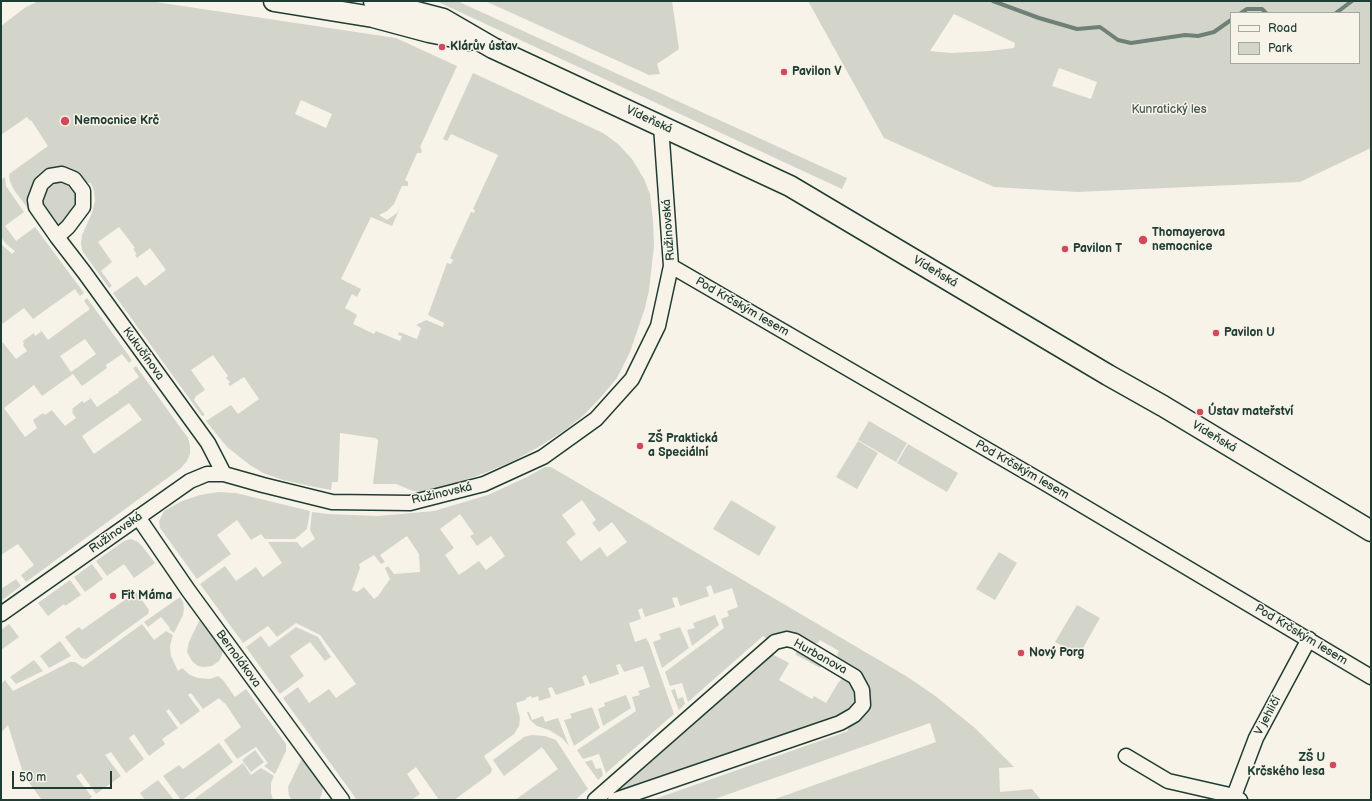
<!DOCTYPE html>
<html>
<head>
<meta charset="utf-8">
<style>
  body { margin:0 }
  #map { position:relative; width:1372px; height:801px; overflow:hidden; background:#f7f3e8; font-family:"Balsamiq Sans",sans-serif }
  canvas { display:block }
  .frame { position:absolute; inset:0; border:2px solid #1f3d34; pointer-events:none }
  .legend { position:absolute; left:1230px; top:12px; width:130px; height:52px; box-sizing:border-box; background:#f7f3e8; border:1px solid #a1aaa0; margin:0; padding:5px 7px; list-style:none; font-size:12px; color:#1f3d34 }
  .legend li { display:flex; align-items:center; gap:8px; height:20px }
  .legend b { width:20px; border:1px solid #a1aaa0 }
  .scale { position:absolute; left:12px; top:771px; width:100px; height:18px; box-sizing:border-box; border:2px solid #1f3d34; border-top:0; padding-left:5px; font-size:12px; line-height:14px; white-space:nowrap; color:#1f3d34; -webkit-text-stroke:3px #f7f3e8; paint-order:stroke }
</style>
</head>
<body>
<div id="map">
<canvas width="1372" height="801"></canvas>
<div class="frame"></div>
<ul class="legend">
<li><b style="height:5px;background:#f7f3e8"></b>Road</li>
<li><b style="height:11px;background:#d3d5ca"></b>Park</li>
</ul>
<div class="scale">50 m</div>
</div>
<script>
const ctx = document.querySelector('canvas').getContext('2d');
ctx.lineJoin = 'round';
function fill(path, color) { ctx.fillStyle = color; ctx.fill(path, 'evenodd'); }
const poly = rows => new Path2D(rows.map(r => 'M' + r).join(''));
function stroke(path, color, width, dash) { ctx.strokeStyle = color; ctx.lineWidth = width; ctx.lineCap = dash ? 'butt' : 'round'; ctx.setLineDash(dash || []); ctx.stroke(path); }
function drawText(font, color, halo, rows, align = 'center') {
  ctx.font = font + ' "Balsamiq Sans",sans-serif'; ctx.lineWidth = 3; ctx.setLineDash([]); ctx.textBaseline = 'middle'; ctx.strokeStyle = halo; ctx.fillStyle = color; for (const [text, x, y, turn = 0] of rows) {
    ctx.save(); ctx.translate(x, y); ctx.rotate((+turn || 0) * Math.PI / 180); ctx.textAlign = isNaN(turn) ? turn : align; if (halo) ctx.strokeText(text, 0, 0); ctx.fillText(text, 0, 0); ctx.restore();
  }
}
const green = poly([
  [39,1,149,1,396,38,457,66,420,147,422,151,421,153,417,153,405,180,408,182,408,186,402,186,394,204,387,211,379,215,387,220,397,213,400,208,392,226,371,217,341,279,361,289,357,297,352,294,345,308,357,315,353,324,374,334,376,331,400,341,402,336,398,335,399,332,417,339,421,328,416,325,426,320,443,327,444,323,428,315,447,263,451,264,453,260,450,258,471,212,474,213,475,210,473,209,498,155,451,134,447,141,443,139,473,73,603,133,618,144,632,159,644,179,650,194,653,221,654,246,649,290,645,308,630,352,617,378,601,397,584,415,565,430,537,448,513,461,487,472,436,491,424,492,413,491,396,484,373,484,378,442,378,440,375,438,340,433,338,482,332,482,331,490,310,486,283,480,263,473,250,465,227,447,206,421,231,405,238,414,259,399,244,377,230,386,228,384,230,382,226,378,228,376,213,355,191,370,205,390,196,396,194,400,205,415,202,416,113,293,137,276,145,286,166,270,150,248,137,258,135,255,137,254,133,249,135,248,119,227,98,242,112,262,101,271,112,286,109,288,83,252,81,244,82,235,92,213,95,201,94,191,91,183,37,178,32,185,29,193,29,210,14,190,10,182,9,174,48,146,31,120,30,121,27,117,1,135,1,26,26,7],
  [301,100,332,114,326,128,295,114],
  [436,1,457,1,847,178,842,189],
  [485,1,672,1,679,49,657,64,660,74,649,75],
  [808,1,1371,1,1371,148,1300,182,1077,192,994,187,884,138],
  [1231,13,1359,13,1359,63,1231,63],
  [954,14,1015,43,1014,48,989,51,951,53,930,51],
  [1059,68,1097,82,1091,99,1052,86],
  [5,177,6,186,24,212,5,226,16,241,35,227,84,293,80,296,75,289,33,319,24,308,1,325,1,244,12,254,15,251,6,244,1,237,1,180],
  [56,182,66,183,71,187,75,193,77,200,76,203,64,229,60,231,42,207,42,194,50,184],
  [87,298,132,360,129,363,122,354,106,365,107,368,82,386,73,374,42,396,34,385,4,408,25,437,37,428,33,420,43,413,45,415,52,410,50,408,65,426,76,418,72,412,73,411,72,409,82,401,84,403,90,399,89,396,97,407,116,394,119,393,118,392,139,377,133,368,136,366,188,438,190,446,190,454,187,461,181,468,26,582,21,575,34,565,18,544,1,555,1,344,3,343,1,340,16,359,27,351,23,345,24,344,23,341,34,333,35,336,41,332,40,329,48,340,90,309,84,301],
  [85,339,96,354,71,372,60,356],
  [129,403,142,420,94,454,82,436],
  [869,421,907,443,896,462,858,440],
  [858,441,878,453,857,489,836,477],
  [908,444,958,473,947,492,897,463],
  [545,467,551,467,906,676,934,695,975,728,1014,767,999,768,1000,792,1032,789,1041,800,772,800,936,742,930,723,712,800,652,800,848,731,847,727,869,697,868,686,862,675,854,667,838,657,837,654,839,651,820,640,818,643,814,643,796,634,769,638,767,639,763,636,688,702,682,683,670,686,665,672,724,628,721,619,729,616,727,611,738,607,732,588,714,594,711,585,706,587,709,596,680,606,677,597,672,598,675,607,645,617,642,608,638,610,641,619,629,623,635,642,646,638,649,643,674,714,606,773,599,754,583,759,577,750,636,711,632,697,640,695,638,691,650,687,643,666,624,672,620,664,616,665,619,674,590,684,586,675,582,677,585,685,556,695,552,687,548,688,551,697,539,701,538,696,532,698,531,696,526,698,526,700,525,700,516,703,520,718,519,726,514,734,484,756,492,769,491,773,454,800,439,800,416,767,407,774,420,794,411,800,357,800,283,698,298,687,309,703,329,689,336,698,356,684,320,635,296,623,277,637,268,626,243,643,200,584,225,566,236,581,256,567,263,577,282,563,268,542,297,542,302,548,315,539,310,530,312,512,328,514,378,516,434,511,488,495,527,477],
  [582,500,596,520,592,523,599,532,612,522,627,542,607,557,600,547,581,561,566,542,576,534,562,515],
  [460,514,474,534,470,536,477,546,491,536,505,556,486,570,479,561,459,575,445,555,454,548,440,529],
  [407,536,419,554,420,572,394,574,388,566,385,568,390,579,378,596,374,599,364,587,357,592,352,590,360,568,359,564,374,555,381,564,385,562,380,555],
  [218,492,236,493,310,511,307,529,295,539,265,539,261,534,251,540,237,520,217,535,231,554,197,579,160,528,159,521,164,511,182,501,200,495],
  [731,500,776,527,759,556,713,529],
  [131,539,138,542,142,546,155,563,134,578,124,564,107,576,96,561,124,541],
  [999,552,1017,563,995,600,976,589],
  [92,564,103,579,85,592,74,577],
  [16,579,21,586,1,601,1,589],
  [70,580,81,595,65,606,64,604,48,616,38,603],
  [136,592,149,610,148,614,86,659,81,658,65,637,79,627,82,630],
  [180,597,183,602,184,609,183,615,174,633,169,629,170,628,161,617,148,627,144,622],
  [1077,605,1100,618,1079,655,1055,642],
  [715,615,719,625,692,646,687,630,695,628,693,623],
  [201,620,203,621,223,647,222,655,219,661,212,666,204,667,198,666,192,661,187,652,189,642,199,621],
  [9,624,19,637,1,650,1,630],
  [142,624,154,640,166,631,173,635,170,646,171,656,178,671,182,668,190,675,198,678,210,679,218,676,223,680,235,697,246,689,286,744,286,751,275,774,264,766,268,763,256,747,237,759,224,740,241,727,225,703,224,703,219,698,203,709,191,693,188,695,200,711,181,725,169,709,166,711,178,728,162,739,165,744,149,756,134,734,129,738,144,759,126,773,111,752,105,755,121,776,96,794,81,773,76,776,92,797,88,800,42,800,24,776,8,725,1,733,1,684,5,680,13,691,70,662,75,662,83,667],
  [296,627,318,637,331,657,325,661,310,642,290,656,304,676,280,694,246,647,261,636,269,647],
  [680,627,689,648,662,668,653,642,661,639,659,634],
  [60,641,71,656,49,668,40,656],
  [800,648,822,660,820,668,795,654],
  [772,654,789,663,779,680,812,699,814,696,826,703,838,683,846,674,853,680,857,699,855,705,847,714,617,793,613,791],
  [34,660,43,671,16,684,10,677],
  [675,689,678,699,683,697,685,704,679,710,671,690],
  [626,695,631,708,603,726,598,709,605,706,604,703],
  [592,707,600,728,574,746,564,720,572,718,570,714],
  [527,712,529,712,532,720,543,716,545,722,558,718,569,746,562,738,549,730,537,726,530,720],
  [531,735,545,736,556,740,588,789,575,800,515,800,558,769,542,747,504,776,493,760,524,737],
  [219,743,233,762,182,800,181,800,163,776,179,765,183,769],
  [255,750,264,762,251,772,242,760],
  [305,759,322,782,323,786,322,794,319,800,292,800,289,796,288,787,301,760],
  [592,760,596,769,601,768,603,775,598,780,585,762],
  [243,763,251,775,261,768,274,776,271,783,271,793,273,800,193,800],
  [158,780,174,800,145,800,140,793]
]);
const stream = poly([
  [993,1,1039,18,1077,29,1100,27,1118,40,1131,43,1185,35,1198,36,1214,32,1231,20],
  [1241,13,1247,9,1262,9,1266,13],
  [1336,13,1352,1]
]);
const street = poly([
  [57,237,68,227,83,207,83,191,74,179,62,174,50,176,41,184,35,200,36,207,57,237,84,272,208,443,224,474],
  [671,266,1043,482,1371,677],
  [138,517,188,590,342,800],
  [1,614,190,481,207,474,224,474,263,485,332,502,410,503,484,484,543,457,596,419,632,379,658,326,671,266,661,126],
  [1126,756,1168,781,1234,796,1240,800],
  [1234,796,1256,738,1309,639],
  [595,800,775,642,787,639,795,641,855,677,862,690,863,705,854,715,840,723,615,800]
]);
const secondary = poly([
  [274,1,373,17,429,32,469,40],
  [374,1,443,19,493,48,790,186,1108,375,1163,406,1371,531]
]);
const markers = [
  [442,47,4,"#d1495b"],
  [784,72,4,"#d1495b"],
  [65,121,5,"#d1495b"],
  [1143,240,5,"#d1495b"],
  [1065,249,4,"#d1495b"],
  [1216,333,4,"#d1495b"],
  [1200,412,4,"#d1495b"],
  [640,446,4,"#d1495b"],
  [113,596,4,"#d1495b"],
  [1021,653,4,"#d1495b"],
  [1333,765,4,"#d1495b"]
];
const poiNames = [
  ["Klárův ústav",450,47],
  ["Pavilon V",792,72],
  ["Nemocnice Krč",74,121],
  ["Thomayerova",1152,233],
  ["nemocnice",1152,247],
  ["Pavilon T",1073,249],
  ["Pavilon U",1224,333],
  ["Ústav mateřství",1208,412],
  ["ZŠ Praktická",648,439],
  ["a Speciální",648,453],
  ["Fit Máma",121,596],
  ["Nový Porg",1029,653],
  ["ZŠ U",1325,758,"right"],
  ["Krčského lesa",1325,772,"right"]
];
const parkNames = [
  ["Kunratický les",1169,110]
];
const streetNames = [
  ["Vídeňská",649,120,25],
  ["Ružinovská",669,230,-94],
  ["Vídeňská",935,272,31],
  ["Pod Krčským lesem",742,307,30],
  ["Kukučínova",143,354,54],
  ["Vídeňská",1214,437,31],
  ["Pod Krčským lesem",1022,470,30],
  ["Ružinovská",442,494,-13],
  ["Ružinovská",116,533,-35],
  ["Pod Krčským lesem",1301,635,31],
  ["Hurbanova",820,657,29],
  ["Bernolákova",238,659,54],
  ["V jehličí",1268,716,-62]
];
fill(green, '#d3d5ca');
stroke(stream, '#6f8077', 4);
stroke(street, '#1f3d34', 17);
stroke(secondary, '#1f3d34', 23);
stroke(street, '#f7f3e8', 14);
stroke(secondary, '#f7f3e8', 20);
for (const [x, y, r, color] of markers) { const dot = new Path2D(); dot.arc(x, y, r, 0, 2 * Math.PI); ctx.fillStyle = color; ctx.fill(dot); stroke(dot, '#f7f3e8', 1.5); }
drawText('bold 12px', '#1f3d34', '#f7f3e8', poiNames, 'left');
drawText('12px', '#435b52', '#f7f3e8', parkNames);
drawText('12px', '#1f3d34', '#f7f3e8', streetNames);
</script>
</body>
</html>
